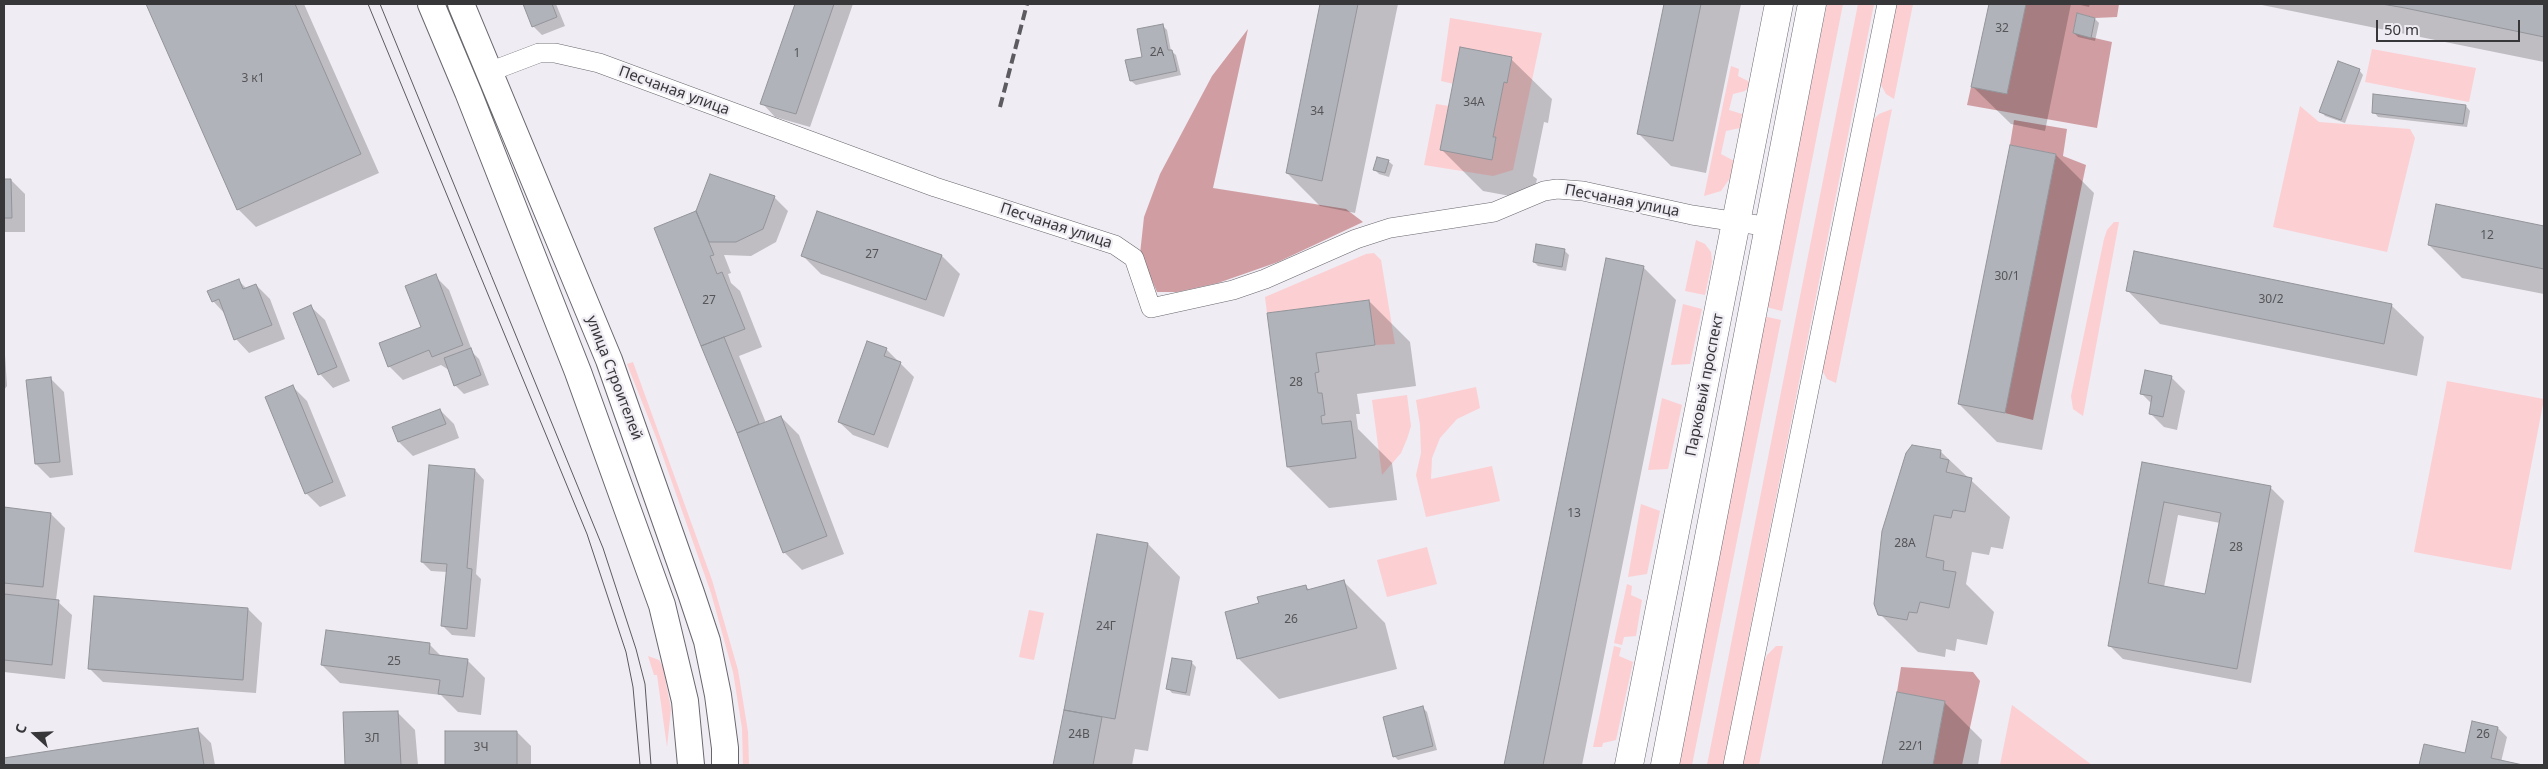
<!DOCTYPE html>
<html>
<head>
<meta charset="utf-8">
<style>
  body { margin:0 }
  #map { position:relative; width:2548px; height:769px; overflow:hidden; background:#efecf3; font-family:"Noto Sans",sans-serif }
  canvas { display:block }
  .frame { position:absolute; inset:0; border:5px solid #373639; pointer-events:none }
  .north { position:absolute; left:10px; top:709px; width:50px; height:50px; -webkit-text-stroke:4px #efecf3; paint-order:stroke; rotate:290deg; font-size:14px; font-weight:700; line-height:20px; text-align:center; color:#373639 }
  .north::after { content:''; display:block; margin:auto; width:18px; height:22px; background:#373639; clip-path:polygon(50% 0,100% 100%,50% 72%,0 100%) }
  .scale { position:absolute; left:2376px; top:20px; width:144px; height:22px; box-sizing:border-box; border:2px solid #373639; border-top:0; padding-left:6px; font-size:15px; line-height:18px; white-space:nowrap; color:#373639; -webkit-text-stroke:4px #efecf3; paint-order:stroke }
</style>
</head>
<body>
<div id="map">
<canvas width="2548" height="769"></canvas>
<div class="frame"></div>
<div class="north">С</div>
<div class="scale">50 m</div>
</div>
<script>
const ctx = document.querySelector('canvas').getContext('2d');
ctx.lineJoin = 'round';
function fill(path, color) { ctx.fillStyle = color; ctx.fill(path, 'evenodd'); }
const poly = rows => new Path2D(rows.map(r => 'M' + r).join(''));
function stroke(path, color, width, dash) { ctx.strokeStyle = color; ctx.lineWidth = width; ctx.lineCap = dash ? 'butt' : 'round'; ctx.setLineDash(dash || []); ctx.stroke(path); }
function drawText(font, color, halo, rows, align = 'center') {
  ctx.font = font + ' "Noto Sans",sans-serif'; ctx.lineWidth = 4.5; ctx.setLineDash([]); ctx.textBaseline = 'middle'; ctx.strokeStyle = halo; ctx.fillStyle = color; for (const [text, x, y, turn = 0] of rows) {
    ctx.save(); ctx.translate(x, y); ctx.rotate((+turn || 0) * Math.PI / 180); ctx.textAlign = isNaN(turn) ? turn : align; if (halo) ctx.strokeText(text, 0, 0); ctx.fillText(text, 0, 0); ctx.restore();
  }
}
const green = poly([
  [1827,4,1843,4,1782,311,1766,307],
  [1858,4,1874,4,1723,765,1707,765],
  [1895,4,1913,4,1894,99,1886,94,1880,83],
  [1450,18,1542,33,1513,170,1493,176,1424,165,1436,104,1449,106,1492,160,1496,138,1493,137,1504,82,1507,82,1512,58,1454,84,1441,81],
  [2372,49,2476,68,2469,102,2365,82],
  [1731,66,1739,69,1738,76,1750,82,1750,85,1745,91,1733,94,1729,110,1742,114,1740,128,1726,131,1721,154,1734,161,1730,178,1721,191,1704,196],
  [2300,106,2319,122,2410,129,2415,138,2387,252,2273,227],
  [1892,109,1836,383,1827,379,1822,370,1870,123,1879,114],
  [2114,222,2119,222,2083,416,2073,409,2071,396,2104,239,2107,230],
  [1696,240,1705,244,1711,252,1712,262,1705,295,1685,291],
  [1374,253,1381,260,1395,344,1375,345,1369,300,1267,313,1265,297,1366,254],
  [1683,304,1702,309,1690,364,1671,365],
  [1763,316,1781,320,1692,765,1673,765],
  [633,362,712,580,738,670,748,732,749,765,743,765,742,728,733,672,711,593,656,437,627,364],
  [2447,381,2544,399,2511,570,2414,552],
  [1476,387,1480,408,1457,419,1440,438,1432,458,1431,479,1492,466,1500,501,1426,517,1416,475,1421,453,1420,425,1416,400],
  [1407,395,1411,426,1407,439,1401,453,1382,475,1372,400],
  [1662,398,1682,405,1668,469,1648,470],
  [1641,504,1660,511,1647,574,1628,577],
  [1427,547,1437,584,1387,597,1377,560],
  [1627,584,1632,586,1631,595,1642,600,1636,636,1624,637,1622,645,1614,643],
  [1029,610,1044,613,1034,660,1019,657],
  [1614,646,1621,648,1619,656,1633,662,1616,740,1603,743,1602,747,1593,747],
  [1776,646,1783,646,1759,765,1742,765,1761,669,1767,655],
  [648,656,659,660,663,667,671,709,667,747,657,675,654,675],
  [2012,705,2092,765,2000,765]
]);
const forest = poly([
  [2026,4,2119,4,2117,17,2095,18,2077,13,2073,33,2112,42,2097,128,1967,105,1971,87,2007,94],
  [1248,29,1213,188,1346,209,1363,222,1278,262,1218,283,1177,292,1157,292,1140,254,1144,217,1160,174,1212,76],
  [2014,120,2067,129,2063,156,2086,165,2033,420,2005,413,2056,154,2010,145],
  [1901,667,1973,672,1980,681,1962,765,1933,765,1945,701,1897,692]
]);
const shadow = poly([
  [147,4,304,4,379,173,256,227,238,209],
  [524,4,556,4,565,26,542,35,533,26],
  [797,4,853,4,810,127,775,117,762,103],
  [1322,4,1398,4,1355,213,1320,206,1287,173],
  [1665,4,1741,4,1706,173,1671,166,1639,134],
  [1990,4,2071,4,2045,131,2011,124,1973,87],
  [2076,4,2090,4,2089,7],
  [2257,4,2544,4,2544,62],
  [2095,19,2099,23,2095,41,2078,37,2074,33],
  [1163,26,1167,30,1171,51,1176,55,1181,75,1136,85,1131,81,1127,61,1144,58],
  [1511,59,1552,99,1548,123,1544,122,1533,176,1537,179,1532,200,1483,191,1442,150],
  [2359,70,2363,75,2345,123,2325,116,2321,111],
  [2466,106,2470,111,2467,127,2378,117,2374,112],
  [2056,155,2094,193,2042,450,1997,442,1959,404],
  [1388,161,1393,165,1389,177,1379,174,1375,170],
  [4,180,11,180,25,194,25,232,4,232],
  [774,197,788,211,776,242,751,256,724,255,731,273,728,274,731,283,740,291,762,347,739,356,766,423,781,417,799,435,844,554,802,570,784,552,656,229,697,212],
  [2437,205,2544,227,2544,294,2462,278,2429,245],
  [1564,250,1569,255,1566,271,1538,266,1534,262],
  [803,256,942,256,960,274,944,317,821,274],
  [1607,260,1643,267,1676,300,1582,765,1505,765],
  [435,276,449,290,473,353,479,359,489,385,464,394,455,385,449,370,441,365,403,380,389,366,422,327],
  [238,280,247,289,256,285,270,299,285,339,249,353,236,339,226,315,213,301],
  [2128,291,2391,305,2424,337,2417,376,2160,324],
  [1369,301,1410,342,1416,386,1357,394,1360,414,1356,414,1358,429,1392,463,1397,500,1329,508,1288,467,1268,314],
  [311,307,325,320,350,381,333,388,320,374],
  [4,339,7,386,4,390],
  [886,349,914,377,888,448,853,435,839,422],
  [2171,377,2185,391,2177,430,2164,427,2150,413,2152,404,2141,393],
  [50,378,64,392,73,475,50,478,36,464],
  [293,387,307,401,346,496,320,507,306,493],
  [440,410,454,424,459,438,413,456,399,442],
  [1940,451,2010,517,2003,549,1991,547,1989,555,1972,552,1966,584,1994,612,1987,645,1957,639,1955,651,1946,649,1945,657,1918,652,1880,614],
  [2143,464,2270,487,2284,501,2251,683,2123,659,2110,646],
  [2178,515,2220,523,2206,595,2164,587],
  [475,470,484,480,476,574,481,579,475,637,452,635,443,626,447,572,431,571,422,562],
  [4,508,51,514,65,528,56,600,72,615,65,679,4,672],
  [1098,535,1148,544,1180,577,1148,751,1135,749,1132,765,1054,765],
  [1344,582,1385,623,1397,669,1279,699,1238,658,1260,604,1305,586,1310,590],
  [248,609,262,623,256,693,103,682,89,668],
  [429,644,442,657,467,660,485,678,481,715,458,712,441,695,340,683,322,665],
  [1192,663,1196,667,1190,696,1172,693,1168,688],
  [1898,693,1944,702,1982,740,1978,765,1883,765],
  [1422,707,1427,712,1437,750,1398,760,1394,756],
  [397,712,415,730,418,765,346,765,344,714],
  [2498,728,2507,737,2501,762,2517,765,2420,765,2425,746,2466,755],
  [197,729,211,743,215,765,4,765,4,760],
  [446,732,517,732,531,746,531,765,446,765]
]);
const building = poly([
  [146,4,295,4,361,154,237,210,146,4],
  [523,4,552,4,557,17,532,27,523,4],
  [795,4,834,4,796,114,760,104,795,4],
  [1320,4,1358,4,1322,181,1286,173,1320,4],
  [1664,4,1701,4,1673,141,1637,134,1664,4],
  [1989,4,2026,4,2007,94,1971,87,1989,4],
  [2382,4,2544,4,2544,37,2405,8,2382,4],
  [2077,13,2095,18,2091,38,2073,33,2077,13],
  [1163,24,1168,50,1172,50,1177,71,1130,81,1125,60,1142,57,1137,29,1163,24],
  [1460,47,1512,57,1507,83,1504,82,1493,137,1496,137,1492,160,1440,150,1460,47],
  [2338,61,2360,69,2341,120,2319,112,2338,61],
  [2373,94,2466,105,2463,124,2372,113,2373,94],
  [2010,145,2056,154,2005,413,1958,404,2010,145],
  [1377,157,1389,160,1385,173,1373,170,1377,157],
  [710,174,775,196,763,229,736,242,709,242,696,211,710,174],
  [4,179,11,179,12,218,4,218,4,179],
  [2436,204,2544,226,2544,269,2428,245,2436,204],
  [696,211,714,255,710,256,717,274,722,272,745,329,701,346,654,228,696,211],
  [817,211,942,255,926,300,801,256,817,211],
  [1536,244,1565,249,1562,267,1533,262,1536,244],
  [2134,251,2392,304,2384,344,2126,291,2134,251],
  [1606,258,1644,266,1543,765,1504,765,1606,258],
  [436,274,463,345,432,357,429,350,388,367,379,343,421,327,405,286,436,274],
  [239,279,243,289,256,284,272,325,234,340,219,299,212,302,207,291,239,279],
  [1369,300,1375,345,1316,353,1319,372,1315,373,1318,393,1322,393,1325,415,1321,416,1322,424,1351,421,1356,458,1287,467,1267,313,1369,300],
  [311,305,337,367,318,375,293,313,311,305],
  [724,337,759,424,737,433,701,346,724,337],
  [867,341,887,348,884,356,901,362,874,435,838,422,867,341],
  [471,348,481,375,454,386,444,358,471,348],
  [2145,370,2172,376,2163,417,2149,414,2152,396,2140,394,2145,370],
  [51,377,60,462,35,464,26,380,51,377],
  [293,385,333,482,305,494,265,397,293,385],
  [440,409,446,424,398,442,392,427,440,409],
  [781,416,827,536,783,553,737,433,781,416],
  [1912,445,1941,450,1940,458,1949,460,1946,472,1972,478,1965,512,1953,510,1951,518,1934,515,1926,557,1944,561,1943,570,1956,572,1949,608,1920,602,1917,613,1909,612,1907,620,1878,615,1874,604,1882,531,1906,453,1912,445],
  [2142,462,2271,486,2237,669,2108,646,2142,462],
  [2164,502,2221,513,2205,594,2148,583,2164,502],
  [429,465,475,469,467,568,472,569,467,629,441,626,447,564,421,562,429,465],
  [4,507,51,513,43,587,4,583,4,507],
  [1097,534,1148,543,1115,719,1064,710,1097,534],
  [1344,580,1357,628,1237,659,1225,612,1259,603,1257,597,1306,585,1307,590,1344,580],
  [4,594,59,600,52,665,4,660,4,594],
  [94,596,248,608,243,680,88,669,94,596],
  [326,630,430,643,429,654,468,659,463,697,438,694,440,680,321,665,326,630],
  [1172,658,1192,661,1186,693,1166,689,1172,658],
  [1897,692,1945,701,1933,765,1882,765,1897,692],
  [1423,706,1433,746,1393,757,1383,717,1423,706],
  [1064,710,1102,717,1093,765,1053,765,1064,710],
  [398,711,401,765,345,765,343,712,398,711],
  [2472,721,2498,727,2491,758,2523,765,2419,765,2424,744,2465,753,2472,721],
  [198,728,204,765,4,765,4,758,198,728],
  [445,731,517,731,517,765,445,765,445,731]
]);
const minor = poly([
  [489,72,539,53,555,53,599,63,935,187,1115,245,1134,258,1151,308,1233,290,1265,279,1356,239,1390,228,1494,212,1544,191,1557,189,1583,191,1692,215,1770,227],
  [1733,765,1887,4]
]);
const secondary = poly([
  [431,4,468,92,578,372,662,605,685,701,691,765],
  [461,4,609,360,691,593,707,641,718,695,725,748,725,765]
]);
const primary = poly([
  [1629,765,1779,4],
  [1665,765,1812,4]
]);
const tram = poly([
  [368,4,587,534,626,652,633,687,640,765],
  [380,4,603,548,636,649,645,684,651,765]
]);
const rail = poly([
  [1000,107,1027,4]
]);
const numberNames = [
  ["32",2002,29],
  ["2А",1157,53],
  ["1",797,54],
  ["3 к1",253,79],
  ["34А",1474,103],
  ["34",1317,112],
  ["12",2487,236],
  ["27",872,255],
  ["30/1",2007,277],
  ["30/2",2271,300],
  ["27",709,301],
  ["28",1296,383],
  ["13",1574,514],
  ["28А",1905,544],
  ["28",2236,548],
  ["26",1291,620],
  ["24Г",1106,627],
  ["25",394,662],
  ["24В",1079,735],
  ["26",2483,735],
  ["3Л",372,739],
  ["22/1",1911,747],
  ["3Ч",481,748]
];
const streetNames = [
  ["Песчаная улица",674,91,20],
  ["Песчаная улица",1622,201,11],
  ["Песчаная улица",1056,226,18],
  ["улица Строителей",614,378,69],
  ["Парковый проспект",1705,385,-79]
];
fill(green, '#fccfd2');
fill(forest, '#d09ea2');
fill(shadow, '#0003');
fill(building, '#b0b3b9');
stroke(building, '#92949a', 1);
stroke(minor, '#69666d', 20);
stroke(secondary, '#69666d', 28);
stroke(primary, '#69666d', 29);
stroke(minor, '#fff', 19);
stroke(secondary, '#fff', 26);
stroke(primary, '#fff', 28);
stroke(tram, '#5c5b5f', 1);
stroke(rail, '#5c5b5f', 4, [10, 5]);
drawText('12px', '#555559', null, numberNames);
drawText('15px', '#373639', '#efecf3', streetNames);
</script>
</body>
</html>
